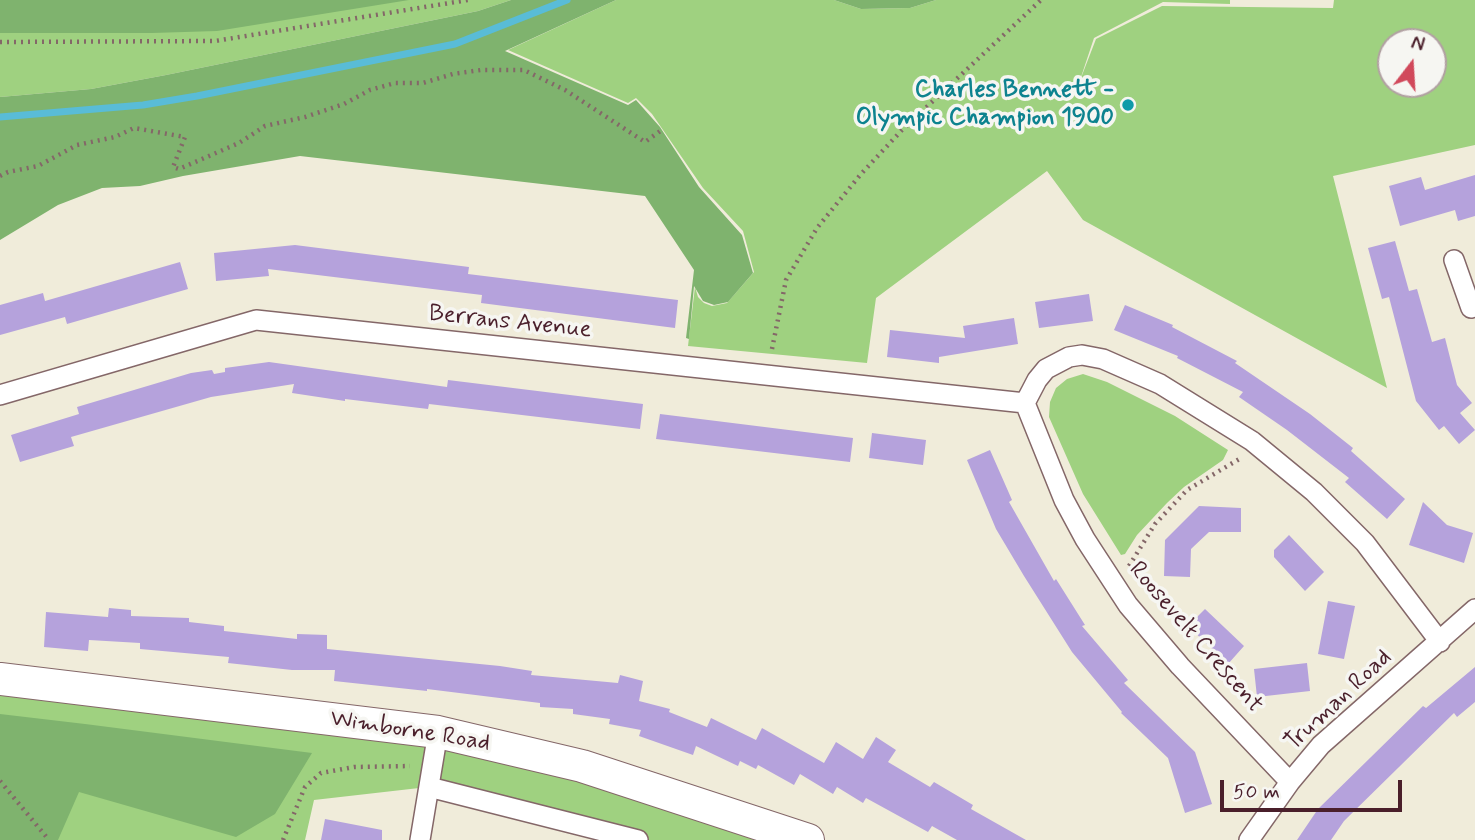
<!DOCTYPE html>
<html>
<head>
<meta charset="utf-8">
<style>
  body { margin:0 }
  #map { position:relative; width:1475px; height:840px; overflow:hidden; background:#f0ecda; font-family:Mynerve,sans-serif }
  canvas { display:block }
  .north { position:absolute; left:1377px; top:28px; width:70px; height:70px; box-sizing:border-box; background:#f6f6f2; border:2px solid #b1a0a2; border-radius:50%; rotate:17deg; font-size:19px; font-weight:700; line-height:28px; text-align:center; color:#4a1f2b }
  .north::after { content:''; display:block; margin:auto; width:24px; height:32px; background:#d1495b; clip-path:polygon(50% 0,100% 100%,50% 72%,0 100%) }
  .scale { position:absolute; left:1220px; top:780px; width:182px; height:32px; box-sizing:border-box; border:4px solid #4a1f2b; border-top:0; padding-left:9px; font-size:21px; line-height:24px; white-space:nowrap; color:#4a1f2b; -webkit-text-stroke:5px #f6f6f2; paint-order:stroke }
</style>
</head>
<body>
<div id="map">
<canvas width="1475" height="840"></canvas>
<div class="north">N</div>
<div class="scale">50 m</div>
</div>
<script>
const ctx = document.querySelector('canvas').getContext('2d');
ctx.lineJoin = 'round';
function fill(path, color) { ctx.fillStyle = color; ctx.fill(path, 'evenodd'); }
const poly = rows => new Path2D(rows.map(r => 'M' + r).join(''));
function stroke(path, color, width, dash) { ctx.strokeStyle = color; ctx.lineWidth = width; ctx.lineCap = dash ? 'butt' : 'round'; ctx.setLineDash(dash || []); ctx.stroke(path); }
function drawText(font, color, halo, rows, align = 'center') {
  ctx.font = font + ' Mynerve,sans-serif'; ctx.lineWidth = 7; ctx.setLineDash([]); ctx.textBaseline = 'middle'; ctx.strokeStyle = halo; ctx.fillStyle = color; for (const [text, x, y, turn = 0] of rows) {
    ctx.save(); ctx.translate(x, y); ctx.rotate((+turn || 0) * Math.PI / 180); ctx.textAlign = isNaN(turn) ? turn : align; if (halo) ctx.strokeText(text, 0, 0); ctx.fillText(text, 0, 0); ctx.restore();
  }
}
const green = poly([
  [0,0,511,0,478,11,166,75,91,89,0,97],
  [616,0,834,0,861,9,910,8,936,0,1230,0,1230,4,1163,2,1094,38,1079,83,1096,39,1162,6,1333,8,1334,0,1475,0,1475,145,1333,176,1387,388,1083,220,1047,171,876,298,867,363,688,346,695,287,698,297,704,303,712,306,727,303,754,272,743,231,703,188,652,114,636,98,628,103,508,50],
  [1391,42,1433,42,1433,84,1391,84],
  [1083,374,1107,382,1175,416,1228,450,1223,460,1184,487,1167,503,1137,535,1125,554,1121,555,1083,494,1049,417,1050,402,1056,388,1067,379],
  [0,679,438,732,808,840,638,840,428,787,314,800,305,840,0,840]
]);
const forest = poly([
  [0,0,409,0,217,31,152,33,0,33],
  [511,0,616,0,505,51,628,105,636,100,660,127,699,187,742,235,753,273,728,302,714,305,703,301,694,286,689,339,686,338,694,270,645,196,300,156,183,176,140,186,102,188,58,205,0,240,0,97,91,89,166,75,478,11],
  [834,0,936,0,910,8,861,9],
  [0,714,85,724,312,753,275,814,236,837,79,792,58,840,0,840]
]);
const stream = poly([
  [0,117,143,105,197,96,455,44,567,0]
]);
const building = poly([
  [1475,175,1475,216,1458,221,1455,210,1400,226,1389,186,1421,177,1425,190],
  [1395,241,1409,291,1417,289,1432,342,1445,338,1457,385,1472,403,1460,413,1475,430,1459,444,1444,426,1439,430,1416,401,1389,297,1382,299,1368,248],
  [295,245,469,267,468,274,678,300,675,328,481,303,482,295,268,269,269,276,216,281,214,253],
  [180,262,188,289,67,324,65,317,0,335,0,305,43,293,45,301],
  [1089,294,1093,321,1039,328,1035,302],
  [1125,305,1173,325,1172,327,1237,361,1235,363,1310,414,1353,448,1351,451,1405,499,1387,519,1345,482,1349,478,1287,430,1239,397,1243,392,1177,358,1178,356,1114,330],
  [1014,318,1018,344,939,357,939,363,887,357,890,330,965,338,963,326],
  [269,362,447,387,448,380,643,404,640,429,429,404,428,409,345,399,345,401,292,393,294,384,211,397,71,437,74,446,20,462,11,435,79,414,77,407,191,373,212,370,214,374,225,372,225,368],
  [660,414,853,438,850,462,656,439],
  [872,433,926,440,923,465,869,458],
  [990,450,1012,500,1009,502,1054,581,1056,579,1085,625,1082,626,1128,680,1124,683,1195,752,1212,804,1185,813,1168,758,1121,713,1122,712,1072,652,1024,576,996,529,967,460],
  [1423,502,1447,525,1473,533,1464,563,1409,545],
  [1199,506,1241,508,1241,532,1209,532,1191,549,1190,577,1164,576,1165,540],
  [1289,535,1324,572,1305,591,1274,557,1274,550],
  [1328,601,1355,606,1344,659,1318,654],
  [109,608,131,610,131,616,189,618,189,622,224,626,224,631,297,639,297,634,327,635,327,649,500,666,532,671,531,675,618,683,620,675,643,681,639,701,670,709,669,712,707,727,711,718,756,740,762,728,824,763,836,742,863,759,876,737,896,750,888,762,930,787,934,782,973,805,971,809,1026,840,957,840,932,826,928,832,866,798,863,803,837,787,833,794,800,774,794,785,758,765,756,769,740,761,738,766,696,746,693,755,639,736,641,730,609,724,610,719,573,714,573,709,540,707,540,703,427,689,427,691,334,681,335,670,292,670,228,663,229,657,140,649,140,643,89,640,88,651,44,647,46,612,108,617],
  [1205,609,1244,646,1228,664,1188,626],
  [1307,663,1310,691,1257,697,1254,669],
  [1475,667,1475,702,1457,717,1454,713,1344,821,1331,840,1297,840,1318,809,1423,706,1426,708],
  [325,819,382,830,382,840,321,840]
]);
const path = poly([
  [0,42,215,41,468,0],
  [0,176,8,172,38,166,77,145,115,137,134,128,185,137,173,167,179,169,239,143,265,126,305,117,344,104,370,90,395,83,423,83,453,74,481,70,524,70,565,90,645,142,663,129],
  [772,349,786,280,817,228,861,174,902,130,1041,0],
  [1129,566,1155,524,1187,490,1241,458],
  [0,781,49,840],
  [283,840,305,787,321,773,354,767,410,766]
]);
const minor = poly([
  [1454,260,1471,308,1475,307],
  [0,395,256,320,1025,403],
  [1290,782,1180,666,1128,605,1085,539,1064,500,1025,403,1037,380,1046,369,1069,357,1082,355,1103,359,1160,384,1252,441,1314,492,1365,543,1440,642],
  [429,787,638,840],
  [420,840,438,732],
  [1249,840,1290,782,1321,745,1475,609]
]);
const primary = poly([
  [0,679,438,732,582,766,808,840]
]);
const markers = [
  [1128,105,7,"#0f9aa8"]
];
const cultureNames = [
  ["Charles Bennett -",1114,91],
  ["Olympic Champion 1900",1114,119]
];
const streetNames = [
  ["Berrans Avenue",510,323,6],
  ["Roosevelt Crescent",1195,638,49],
  ["Truman Road",1339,701,-43],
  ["Wimborne Road",410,732,9]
];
fill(green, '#9fd180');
fill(forest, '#7fb36e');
stroke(stream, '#59bcd7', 7);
fill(building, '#b5a2dc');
stroke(minor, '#846768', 22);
stroke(primary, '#846768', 34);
stroke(path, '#846768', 4.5, [2, 5]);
stroke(minor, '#fff', 19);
stroke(primary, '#fff', 32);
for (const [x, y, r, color] of markers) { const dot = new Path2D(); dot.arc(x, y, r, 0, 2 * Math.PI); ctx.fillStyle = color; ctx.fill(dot); stroke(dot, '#f6f6f2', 2.5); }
drawText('bold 24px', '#0d838f', '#f6f6f2', cultureNames, 'right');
drawText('24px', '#4a1f2b', '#f6f6f2', streetNames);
</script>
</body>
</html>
